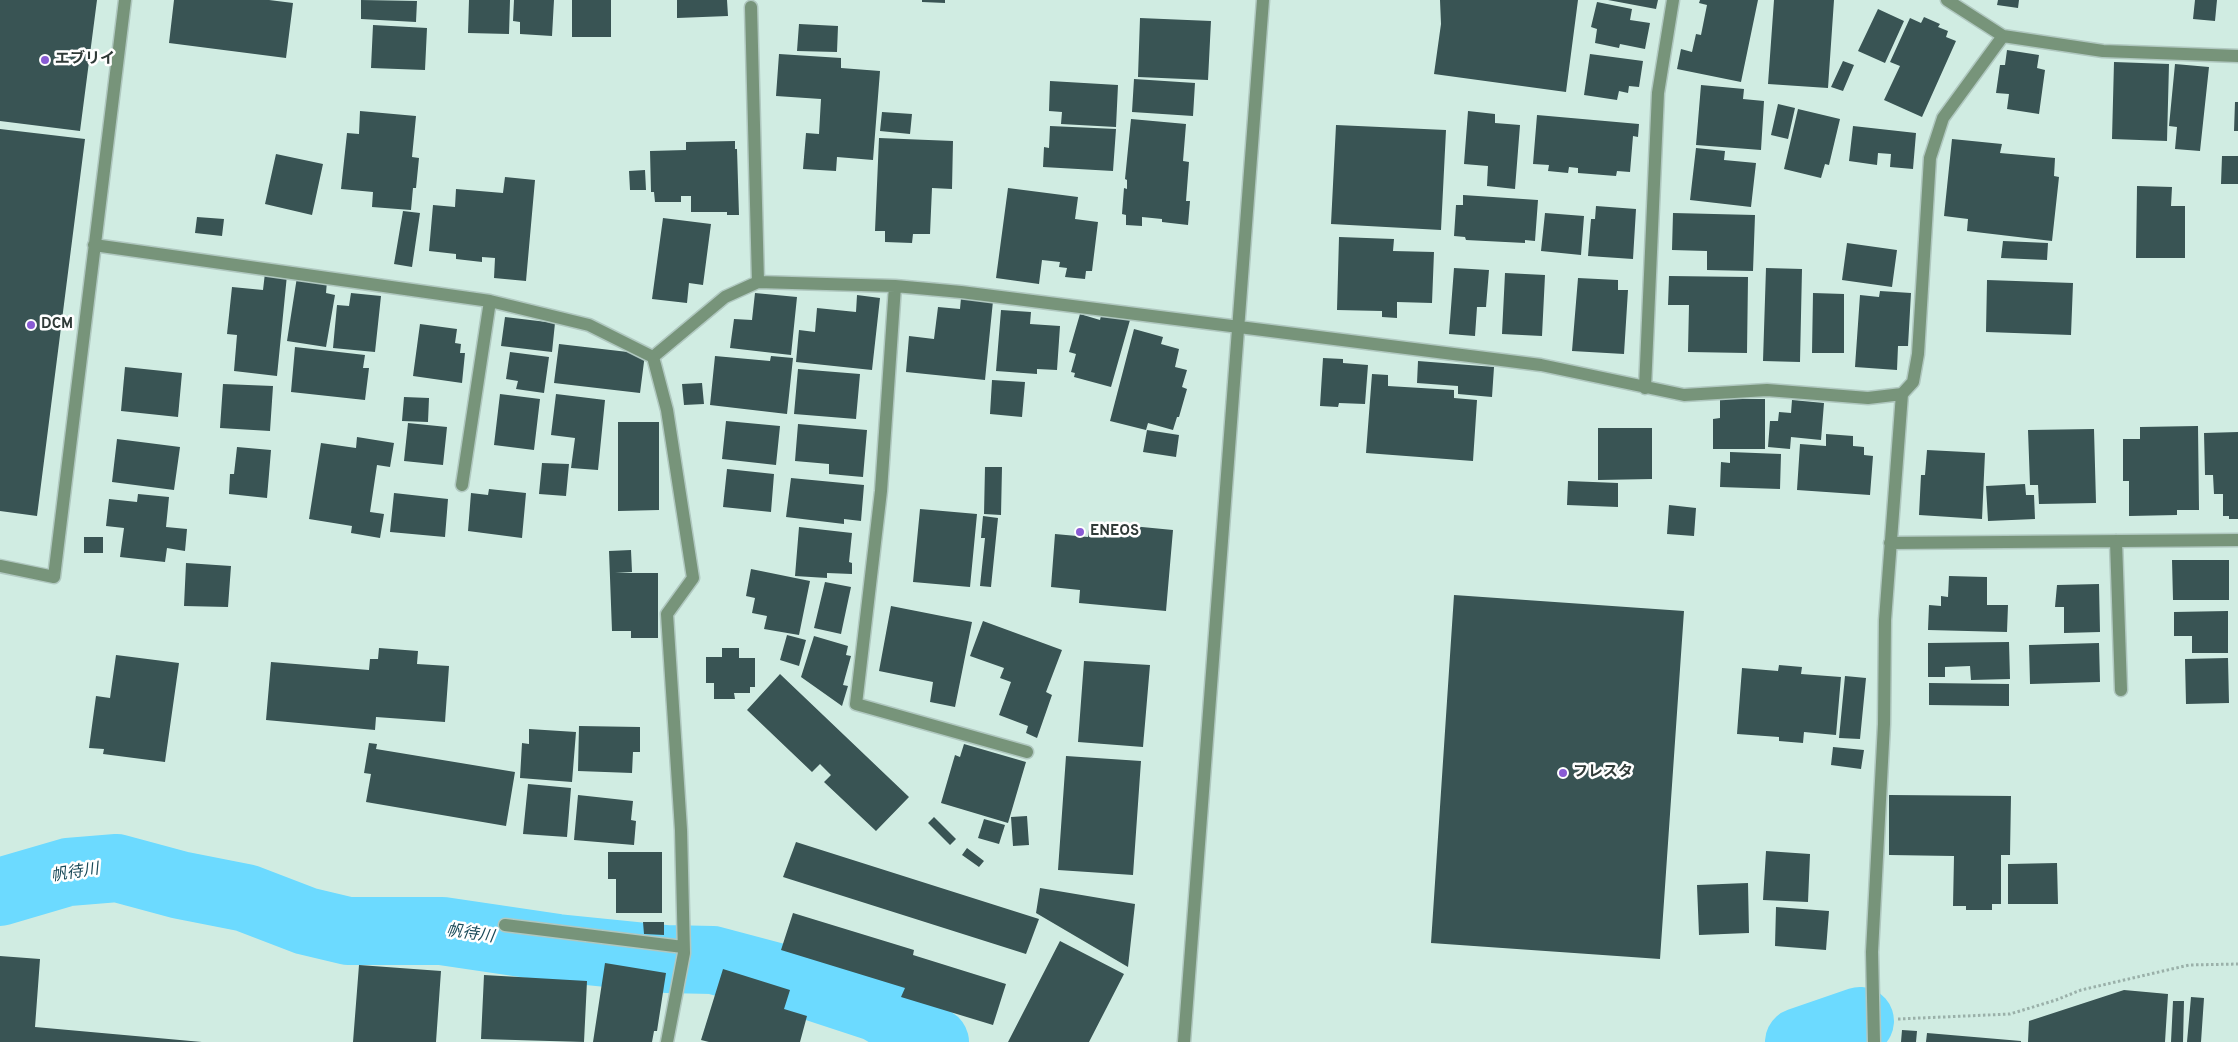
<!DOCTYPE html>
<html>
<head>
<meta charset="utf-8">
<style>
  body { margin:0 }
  canvas { display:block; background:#d0ece2 }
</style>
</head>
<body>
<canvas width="2238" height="1042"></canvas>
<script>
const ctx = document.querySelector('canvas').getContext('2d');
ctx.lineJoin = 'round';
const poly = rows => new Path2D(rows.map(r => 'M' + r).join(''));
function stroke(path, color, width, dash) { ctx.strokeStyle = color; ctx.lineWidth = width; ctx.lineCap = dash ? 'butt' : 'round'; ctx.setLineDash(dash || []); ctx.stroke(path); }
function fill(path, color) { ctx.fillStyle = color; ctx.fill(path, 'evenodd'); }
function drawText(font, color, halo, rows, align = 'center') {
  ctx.font = font + ' Overpass,"Noto Sans JP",sans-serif'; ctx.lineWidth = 5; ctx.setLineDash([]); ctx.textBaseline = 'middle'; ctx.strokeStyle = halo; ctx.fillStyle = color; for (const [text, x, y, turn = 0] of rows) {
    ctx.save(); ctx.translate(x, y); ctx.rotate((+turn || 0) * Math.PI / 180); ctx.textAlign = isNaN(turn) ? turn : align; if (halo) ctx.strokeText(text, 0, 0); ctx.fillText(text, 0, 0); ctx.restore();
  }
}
const river = poly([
  [0,892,68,872,117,868,180,885,246,898,306,921,348,931,442,931,557,948,666,959,713,960,811,986,878,1008,935,1042],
  [1799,1042,1860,1021]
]);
const building = poly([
  [0,0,97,0,80,131,0,121],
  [174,0,269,0,293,3,286,58,169,43],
  [361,0,417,1,416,22,361,19],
  [469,0,510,0,509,34,468,33],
  [514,0,554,0,552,36,520,34,520,22,513,21],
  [572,0,611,0,611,37,572,37],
  [677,0,727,0,728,16,677,18],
  [922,0,945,0,945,3,922,2],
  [1440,0,1578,0,1566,92,1434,74,1441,24],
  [1608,0,1658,0,1656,9],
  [1700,0,1758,0,1741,82,1677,69,1681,49,1692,52,1696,34,1701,35,1707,5,1699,3],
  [1774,0,1834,0,1828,88,1768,84],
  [1998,0,2019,0,2018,8,1997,5],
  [2195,0,2217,0,2215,21,2193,19],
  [1597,2,1632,9,1630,20,1650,23,1645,49,1620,44,1619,48,1595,43,1597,29,1591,27],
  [1878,9,1904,21,1885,63,1858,51],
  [1924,17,1940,24,1938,27,1948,31,1946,37,1956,41,1922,117,1884,100,1900,66,1890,62,1910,18,1921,23],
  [1140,18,1211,21,1208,80,1138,77],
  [799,24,838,26,837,52,797,51],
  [373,25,427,28,425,70,371,68],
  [2007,50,2039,55,2037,68,2045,70,2039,114,2007,109,2009,94,1996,93,2000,65,2005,65],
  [779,54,841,58,841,68,880,71,873,160,837,157,836,171,803,169,806,133,819,134,821,99,776,96],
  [1590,54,1643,61,1639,87,1629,86,1628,93,1619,91,1617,100,1584,95],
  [1843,61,1854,65,1843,91,1831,87],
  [2114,62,2169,64,2167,141,2112,139],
  [2175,64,2209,67,2200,151,2175,149,2177,127,2169,126],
  [1134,79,1195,83,1193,116,1132,112],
  [1050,81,1118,85,1116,127,1061,124,1062,112,1049,111],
  [1701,85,1744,89,1743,99,1764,101,1761,150,1696,145],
  [2235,102,2238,102,2238,131,2234,131],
  [1778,104,1795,108,1788,139,1771,135],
  [1798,109,1840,119,1829,165,1825,164,1821,178,1784,169],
  [360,111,416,116,412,157,419,158,416,188,413,188,411,210,372,207,373,192,341,189,347,133,359,134],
  [1468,111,1495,114,1495,123,1520,125,1515,189,1487,186,1488,166,1464,164],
  [882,112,912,114,910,134,880,131],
  [1537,115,1639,124,1638,137,1633,136,1630,172,1617,171,1616,176,1578,173,1578,168,1569,167,1568,173,1548,171,1549,165,1533,164],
  [1131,119,1186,124,1183,161,1189,162,1186,201,1190,201,1188,225,1162,222,1162,219,1142,217,1142,226,1126,225,1126,215,1122,214,1124,188,1127,189,1127,180,1125,179],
  [1336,125,1446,130,1441,230,1331,224],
  [1050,126,1116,129,1113,171,1043,167,1044,147,1049,148],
  [1853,126,1916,133,1913,169,1890,167,1891,154,1878,153,1877,165,1849,161],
  [0,129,85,139,37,516,0,511],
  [879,138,953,141,952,189,932,188,930,234,913,234,912,243,885,242,885,231,875,231],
  [1952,139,2002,144,2000,153,2055,158,2054,176,2059,177,2052,241,1967,231,1968,219,1944,216],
  [735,141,735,149,737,149,739,215,727,215,727,212,691,212,691,196,681,196,681,202,655,202,654,192,651,192,650,151,686,150,686,142],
  [1696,148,1725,151,1724,160,1756,163,1751,207,1690,200],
  [276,154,323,164,312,215,265,204],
  [2222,156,2238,156,2238,184,2221,184],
  [645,170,646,190,630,190,629,171],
  [505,177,535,180,526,281,494,278,495,258,482,257,482,262,456,259,456,254,429,251,433,205,455,207,456,189,503,193],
  [2137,186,2172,187,2171,206,2185,206,2185,258,2136,258],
  [1008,188,1078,197,1075,219,1098,222,1092,271,1086,271,1085,279,1065,277,1067,268,1059,267,1060,262,1042,260,1039,284,996,278],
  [1463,195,1538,200,1535,241,1525,240,1525,243,1466,240,1465,237,1454,236,1456,205,1463,205],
  [1596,206,1636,209,1633,259,1588,256,1591,219,1595,219],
  [403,211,420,213,412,267,394,264],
  [1545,213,1584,216,1581,255,1541,251],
  [1673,213,1755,215,1753,271,1707,270,1707,251,1672,250],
  [197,217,224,219,222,236,195,233],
  [663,218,711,224,703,285,689,283,687,303,652,299],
  [1339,237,1394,239,1393,251,1434,252,1432,303,1397,302,1397,318,1382,317,1382,311,1337,310],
  [2003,241,2048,243,2047,260,2001,258],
  [1847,243,1897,250,1892,287,1842,280],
  [1454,268,1489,270,1486,307,1477,307,1475,336,1449,334],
  [1766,268,1802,269,1800,362,1763,361],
  [265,273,287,275,277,376,234,371,237,335,227,334,232,287,263,290],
  [1505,273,1545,275,1542,336,1502,334],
  [1669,276,1748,277,1747,353,1688,352,1689,305,1668,305],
  [297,277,327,281,326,293,335,295,326,347,287,341],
  [1578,278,1618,280,1618,290,1628,290,1624,354,1572,351],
  [1987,280,2073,283,2071,335,1986,332],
  [1880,291,1911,293,1908,346,1898,346,1897,370,1855,367,1860,295,1879,297],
  [351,293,381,296,375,352,333,348,337,305,349,306],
  [755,293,797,297,791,355,730,348,734,319,752,320],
  [1813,293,1844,294,1844,353,1812,353],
  [857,295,880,298,872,370,796,362,799,330,815,332,817,308,856,312],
  [961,298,993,301,985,380,906,372,909,336,934,339,938,307,960,309],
  [1001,310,1031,312,1030,324,1060,326,1057,370,1037,369,1037,374,996,371],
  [1102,312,1130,320,1111,387,1074,377,1075,373,1071,372,1076,354,1069,352,1080,314,1100,320],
  [505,317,555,323,552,352,501,346],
  [420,324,457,329,455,343,461,344,460,353,465,353,462,383,413,376],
  [1134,329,1163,337,1161,344,1179,349,1175,367,1187,370,1182,387,1187,389,1179,417,1177,417,1173,430,1148,423,1146,430,1110,421],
  [559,344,645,354,640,393,554,383],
  [295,347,365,355,363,368,369,368,365,400,291,392],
  [510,352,549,357,544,393,516,389,518,381,506,379],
  [715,356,770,361,771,356,793,358,787,414,710,405],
  [1323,358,1343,359,1343,363,1368,365,1365,404,1339,403,1338,407,1320,406],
  [1418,361,1494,367,1492,397,1458,394,1458,386,1417,383],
  [125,367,182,373,178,417,121,411],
  [798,369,860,374,856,419,794,414],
  [1372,374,1388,375,1388,386,1454,390,1454,398,1477,400,1473,461,1366,453],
  [992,380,1025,382,1022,417,990,414],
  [702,383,704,404,684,405,682,384],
  [223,384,273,386,270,431,220,428],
  [500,394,540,399,534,450,494,445],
  [556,394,605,400,598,470,571,468,575,438,551,435],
  [404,397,429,398,428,422,402,421],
  [1720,399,1765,399,1765,449,1713,449,1713,419,1720,418],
  [1792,400,1824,403,1821,440,1791,437,1790,449,1768,447,1770,421,1778,421,1779,412,1791,413],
  [726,421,780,426,776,465,722,459],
  [618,422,659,422,659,510,618,511],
  [408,423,447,427,443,465,404,461],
  [798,424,867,430,863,477,829,474,829,464,795,461],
  [2198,426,2199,510,2177,510,2177,515,2129,516,2129,481,2123,481,2123,439,2140,439,2140,427],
  [1598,428,1652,428,1652,479,1598,480],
  [2094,429,2096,503,2039,504,2038,485,2030,485,2028,430],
  [1147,430,1179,435,1176,457,1143,452],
  [2238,432,2238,519,2229,519,2229,516,2223,516,2223,494,2214,494,2213,475,2205,475,2204,433],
  [1826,434,1853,436,1853,446,1864,447,1864,455,1873,456,1870,495,1797,490,1800,444,1826,446],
  [357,437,394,443,390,467,377,465,370,512,384,514,380,538,351,533,352,526,309,519,321,443,356,448],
  [117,439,180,447,174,490,112,482],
  [237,447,271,450,267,498,229,494,230,474,234,474],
  [1927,450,1985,453,1982,519,1919,515,1921,475,1925,475],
  [1730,452,1781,454,1780,489,1720,487,1721,462,1730,463],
  [542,463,569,464,566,496,539,494],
  [985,467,1002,467,1001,515,984,514],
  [727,469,774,474,771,512,723,507],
  [791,478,864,485,861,521,844,519,844,524,786,517],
  [1568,481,1618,483,1618,507,1567,505],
  [2025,484,2026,495,2034,495,2035,519,1988,521,1986,486],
  [489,489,526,493,522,538,468,531,471,493,488,495],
  [394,493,448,499,445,537,390,532],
  [138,494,169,497,166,527,187,529,185,551,167,548,165,562,120,557,124,528,106,526,109,499,137,502],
  [1669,505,1696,508,1694,536,1667,534],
  [920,509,977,514,970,587,913,582],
  [983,516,998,518,991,587,980,586,985,538,981,538],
  [1090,522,1173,530,1166,611,1079,603,1080,590,1051,587,1055,534,1088,537],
  [799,527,852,533,849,562,852,563,852,574,827,573,827,578,795,576],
  [84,537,103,537,103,553,84,553],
  [631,550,632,572,615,573,658,573,658,638,631,638,631,631,612,631,609,551],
  [2172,560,2229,560,2229,600,2173,600],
  [186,563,231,566,228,607,184,606],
  [751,569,810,581,799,635,764,629,767,616,752,613,755,598,746,596],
  [1949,576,1987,577,1987,605,2008,605,2007,632,1928,630,1929,605,1941,606,1941,596,1948,597],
  [825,582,851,587,841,634,814,628],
  [2099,584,2100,632,2064,633,2064,607,2055,607,2057,585],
  [1454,595,1684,611,1660,959,1431,943],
  [891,606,972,622,955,707,930,702,933,682,879,671],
  [2228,611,2228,653,2192,653,2192,636,2174,636,2174,612],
  [983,621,1062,650,1046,692,1052,695,1037,738,1026,733,1028,726,999,715,1011,682,1000,678,1004,668,970,656],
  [787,635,806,640,799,666,780,660],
  [814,636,848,646,846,655,851,656,843,685,848,686,842,706,801,677],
  [2009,642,2010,679,1971,680,1970,666,1945,667,1945,677,1928,677,1928,643],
  [2099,643,2100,682,2030,684,2029,645],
  [379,648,418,651,417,664,449,666,445,722,376,717,375,730,266,720,271,662,369,670,370,659,378,659],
  [722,648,739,648,739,658,755,658,755,687,750,687,750,693,734,693,735,699,714,699,714,683,706,683,706,657,722,657],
  [116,655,179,663,165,762,103,754,104,749,89,748,96,696,110,698],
  [2228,658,2229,703,2186,704,2185,659],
  [1084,661,1150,665,1143,747,1078,742],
  [1779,665,1802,667,1801,674,1841,677,1836,735,1804,732,1803,743,1779,741,1779,737,1737,734,1742,668,1778,671],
  [780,674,909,797,876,831,824,782,831,775,820,764,812,772,747,710],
  [1845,676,1866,678,1860,739,1839,738],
  [1929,683,2009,684,2009,706,1929,705],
  [579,726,640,727,640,752,633,752,632,773,578,771],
  [529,729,576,732,572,782,520,778,522,743,529,744],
  [369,743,377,744,376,749,515,772,506,826,366,802,371,774,364,773],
  [964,744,1026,762,1008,823,941,803,955,755,960,757],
  [1833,747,1864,750,1861,769,1831,765],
  [1066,756,1141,761,1133,875,1058,870],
  [528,784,571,788,567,837,523,834],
  [578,795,633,801,631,820,636,821,634,845,574,840],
  [1889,795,2011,796,2010,855,2001,855,2001,904,1992,904,1992,910,1966,910,1966,906,1953,906,1954,856,1889,855],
  [1027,816,1029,845,1013,846,1011,817],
  [934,817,956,839,950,845,928,823],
  [984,819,1005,825,999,844,978,838],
  [796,842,1039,919,1026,954,783,877],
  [967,848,984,861,979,867,962,855],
  [1766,851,1810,854,1808,902,1763,900],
  [608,852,662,852,662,913,616,913,616,879,608,879],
  [2057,863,2058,904,2008,904,2008,864],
  [1748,883,1749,933,1699,935,1697,885],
  [1040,888,1135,904,1128,967,1036,913],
  [1776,907,1829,911,1826,950,1775,946],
  [793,913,914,950,913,955,1006,984,993,1025,901,997,905,988,781,950],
  [643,922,664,922,664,935,644,934],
  [1060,941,1124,974,1089,1042,1008,1042],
  [0,956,40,959,35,1027,202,1042,0,1042],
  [605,963,666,973,657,1031,654,1031,652,1042,593,1042],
  [359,965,441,971,436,1042,353,1042],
  [723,969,790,990,784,1009,807,1016,800,1042,709,1042,701,1040],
  [484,975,587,981,584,1042,481,1039],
  [2124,990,2168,994,2165,1042,2028,1042,2029,1021],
  [2191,997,2204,998,2201,1042,2187,1042],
  [2173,1001,2184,1001,2183,1042,2171,1042],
  [1902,1030,1917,1031,1916,1042,1901,1042],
  [1927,1033,2021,1041,2021,1042,1926,1042]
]);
const path = poly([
  [1898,1019,2010,1014,2056,1000,2081,990,2189,965,2238,964]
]);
const minor = poly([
  [1947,0,2003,36,2103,51,2238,56],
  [751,7,758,282],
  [94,245,490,301,589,325,653,357,667,410,693,578,667,614,681,830,684,953,667,1042],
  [895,286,881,491,856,704,1027,752],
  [653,357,725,297,758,282,895,286,961,292,1541,365,1684,395,1767,390,1868,398,1902,394,1913,382,1918,354,1930,158,1943,118,2003,36],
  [1645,388,1658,93,1673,0],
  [462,485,490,301],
  [2116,541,2121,690],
  [1890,543,2238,540],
  [0,566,54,577,125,0],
  [505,925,683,947],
  [1184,1042,1263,0],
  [1874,1042,1872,952,1884,724,1885,620,1902,394]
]);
const markers = [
  [45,60,5,"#895bd4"],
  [31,325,5,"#895bd4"],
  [1080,532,5,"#895bd4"],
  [1563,773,5,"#895bd4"]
];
const poiNames = [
  ["エブリイ",55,60],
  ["DCM",41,325],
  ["ENEOS",1090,532],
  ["フレスタ",1573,773]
];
const waterNames = [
  ["帆待川",75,874,-9],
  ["帆待川",470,935,8]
];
stroke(river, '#6cdaff', 68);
fill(building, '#395454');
stroke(minor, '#b0c8c0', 15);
stroke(path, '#9ab0a9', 3, [2.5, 2.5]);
stroke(minor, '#77947a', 12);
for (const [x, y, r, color] of markers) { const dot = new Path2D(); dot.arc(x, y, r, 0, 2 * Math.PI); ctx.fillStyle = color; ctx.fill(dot); stroke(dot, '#fff', 2); }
drawText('bold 15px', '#2f3a37', '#fff', poiNames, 'left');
drawText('italic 16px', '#1a4a59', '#fff', waterNames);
</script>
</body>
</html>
